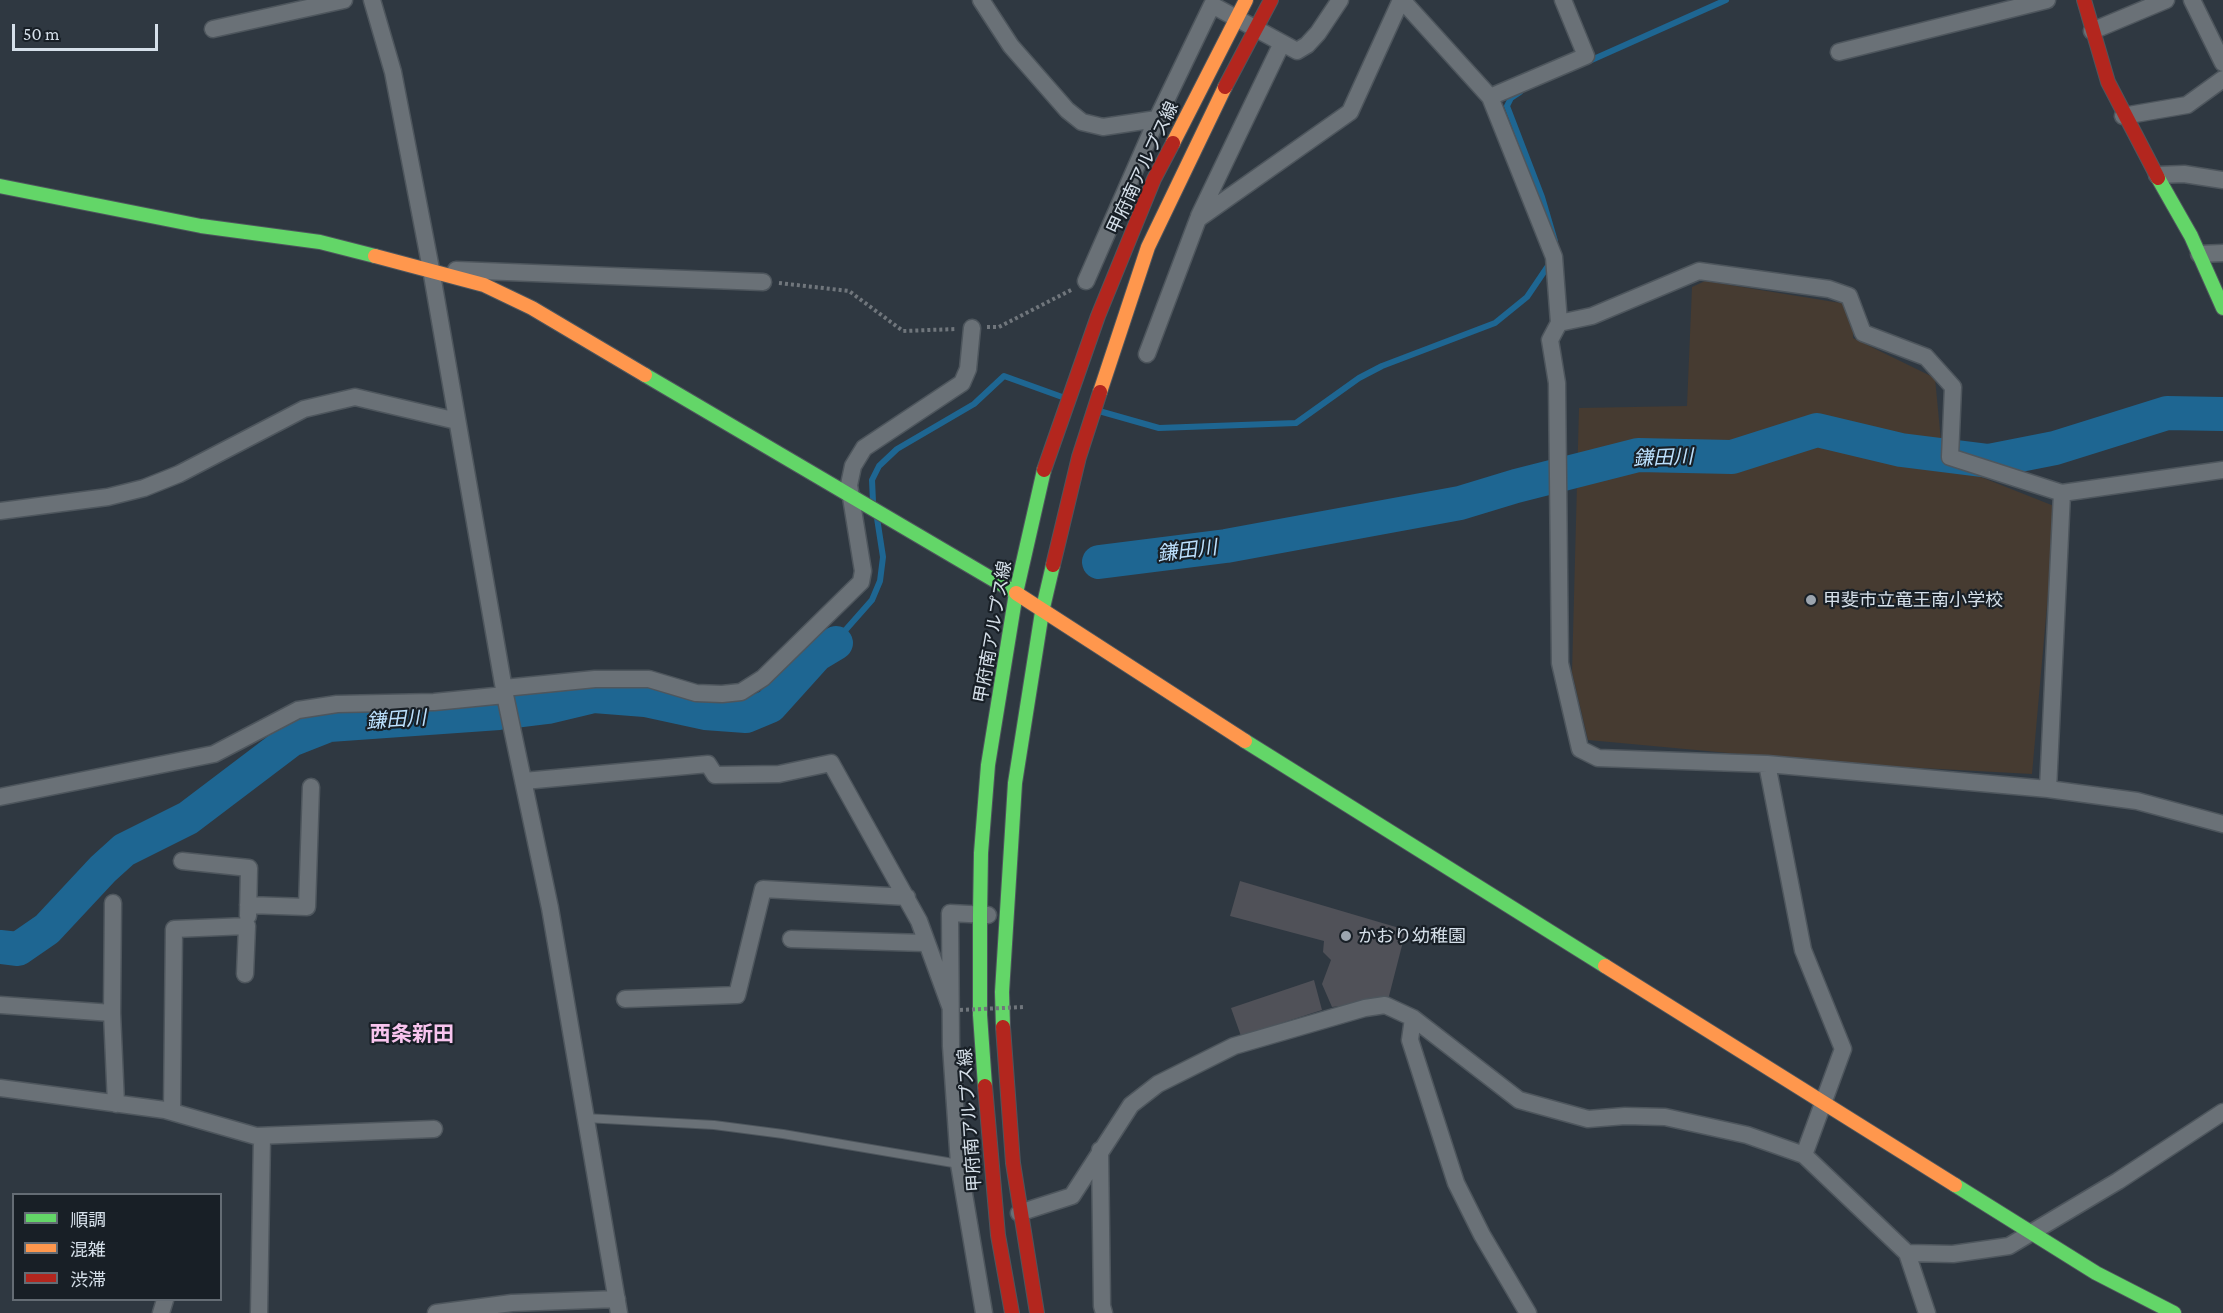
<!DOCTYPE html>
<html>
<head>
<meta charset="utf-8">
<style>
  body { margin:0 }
  #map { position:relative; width:2223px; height:1313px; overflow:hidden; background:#2f3841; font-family:"Crimson Pro","Noto Sans JP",serif }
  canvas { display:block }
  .legend { position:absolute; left:12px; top:1193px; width:210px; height:108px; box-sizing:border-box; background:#181f26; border:2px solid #646c74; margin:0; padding:8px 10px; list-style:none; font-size:18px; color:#d6e0ea }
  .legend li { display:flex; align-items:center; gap:12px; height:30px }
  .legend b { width:30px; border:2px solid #646c74 }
  .scale { position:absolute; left:12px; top:24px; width:146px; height:27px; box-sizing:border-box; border:3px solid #d6e0ea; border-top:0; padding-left:8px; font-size:18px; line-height:21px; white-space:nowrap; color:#d6e0ea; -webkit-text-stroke:4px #181f26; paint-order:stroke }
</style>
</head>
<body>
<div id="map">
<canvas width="2223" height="1313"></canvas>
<ul class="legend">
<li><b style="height:8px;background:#63d668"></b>順調</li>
<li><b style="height:8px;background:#ff974d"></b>混雑</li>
<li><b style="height:8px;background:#b3261e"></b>渋滞</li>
</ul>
<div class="scale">50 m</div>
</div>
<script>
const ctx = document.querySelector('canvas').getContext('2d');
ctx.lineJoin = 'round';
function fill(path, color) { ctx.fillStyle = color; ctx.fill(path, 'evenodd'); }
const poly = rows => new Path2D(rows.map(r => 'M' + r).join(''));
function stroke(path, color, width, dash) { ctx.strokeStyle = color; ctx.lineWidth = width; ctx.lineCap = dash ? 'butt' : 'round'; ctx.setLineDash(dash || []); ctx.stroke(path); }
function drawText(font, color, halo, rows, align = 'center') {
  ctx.font = font + ' "Crimson Pro","Noto Sans JP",serif'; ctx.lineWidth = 4.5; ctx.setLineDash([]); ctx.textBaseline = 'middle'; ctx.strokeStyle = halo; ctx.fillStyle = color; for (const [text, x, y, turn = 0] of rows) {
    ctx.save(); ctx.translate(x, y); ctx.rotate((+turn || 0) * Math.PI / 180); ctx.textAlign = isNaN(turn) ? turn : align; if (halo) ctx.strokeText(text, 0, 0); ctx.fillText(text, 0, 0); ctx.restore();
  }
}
const education = poly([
  [1705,281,1853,305,1853,338,1935,378,1943,462,2054,506,2054,527,2032,774,1847,764,1588,740,1572,672,1579,408,1687,406,1692,287]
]);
const stream = poly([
  [1587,62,1726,0],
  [1520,92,1511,98,1507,106,1542,197,1555,241],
  [1099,411,1159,428,1296,423,1359,378,1382,366,1495,323,1527,297,1550,263],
  [873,502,872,480,879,466,897,449,974,404,1004,376,1065,398],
  [799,678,827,651,872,600,880,581,883,557,877,518]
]);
const river = poly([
  [1099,562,1226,546,1460,503,1516,486,1638,455,1732,457,1817,430,1901,450,1989,461,2055,448,2167,413,2223,414],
  [0,947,18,949,47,929,103,869,124,850,188,818,291,740,329,725,499,713,548,707,594,696,645,700,705,713,746,716,770,706,816,655,836,643]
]);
const building = poly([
  [1240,881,1406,930,1388,1000,1332,1007,1322,984,1331,960,1323,952,1324,941,1230,916],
  [1314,980,1322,1010,1241,1036,1231,1008]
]);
const path = poly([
  [779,283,849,291,903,331,956,329],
  [987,327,999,327,1073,289]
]);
const lane = poly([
  [585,1118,714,1125,783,1134,959,1164]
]);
const street = poly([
  [372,0,393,72,431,269,505,695,550,908,619,1313],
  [981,0,1011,46,1067,110,1082,122,1103,127,1157,119,1212,5,1297,51,1307,45,1318,33,1340,0],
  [1402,0,1490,97,1554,257,1559,323,1550,340,1557,383,1560,663,1580,749,1598,758,1767,764,2048,789,2137,801,2223,824],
  [2192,0,2223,63],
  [213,29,344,0],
  [2092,31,2166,0],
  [1839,52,2047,0],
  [1490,97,1586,56,1563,0],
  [2123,116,2187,105,2223,79],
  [2157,175,2184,174,2223,180],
  [1199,216,1282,43],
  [2199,254,2223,253],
  [456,270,763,282],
  [1086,281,1157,119],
  [1559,323,1592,316,1699,271,1829,289,1849,296,1863,333,1926,357,1953,387,1950,457,2062,493,2223,470],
  [1147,354,1198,219,1350,112,1401,0],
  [0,511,108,497,144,488,179,474,304,409,355,397,457,421],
  [504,688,595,679,649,679,696,693,722,694,741,692,763,678,861,582,863,571,849,485,853,466,864,448,962,383,968,369,972,328],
  [1767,764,1803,950,1843,1049,1804,1155],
  [524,781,708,764,715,775,779,774,831,763,919,921,950,1006],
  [2048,789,2062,493],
  [0,797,214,754,298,710,337,704,434,702,505,695],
  [182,861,249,868,248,916],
  [113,903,112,1013,116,1104],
  [248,905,307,907,311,787],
  [791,939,925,943],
  [625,999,737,995,763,889,907,897],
  [0,1005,112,1013],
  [1413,1018,1410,1040,1456,1183,1482,1235,1528,1313],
  [0,1088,165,1110,256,1136,434,1129],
  [172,1112,174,929,247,926,245,974],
  [1100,1150,1102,1306,1104,1313],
  [1019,1213,1072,1196,1131,1105,1158,1084,1234,1046,1365,1008,1385,1005,1413,1018,1519,1100,1588,1119,1625,1116,1665,1117,1747,1135,1804,1155,1907,1253,1927,1313],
  [1907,1253,1953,1254,2009,1246,2118,1181,2223,1112],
  [161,1313,165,1300],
  [259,1313,262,1136],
  [436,1313,512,1303,617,1299],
  [984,1313,959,1164,951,1046,950,913,988,915]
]);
const fast = poly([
  [2158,178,2191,236,2223,308],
  [0,186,201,226,320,242,375,256],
  [645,375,1016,593],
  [1245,741,1605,966],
  [1003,1027,1002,992,1015,783,1042,612,1053,565],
  [985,1086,980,1015,980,915,981,853,988,765,1016,593,1044,470],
  [1955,1185,2096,1273,2174,1313]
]);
const slow = poly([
  [1173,143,1246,0],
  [375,256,484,285,532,308,645,375],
  [1100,392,1148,247,1225,87],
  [1016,593,1245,741],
  [1605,966,1955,1185]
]);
const jam = poly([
  [2084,0,2108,82,2158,178],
  [1225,87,1271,0],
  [1044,470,1098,316,1154,179,1173,143],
  [1053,565,1079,457,1100,392],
  [1003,1027,1013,1163,1037,1313],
  [985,1086,998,1235,1012,1313]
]);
const pathBridge = poly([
  [960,1010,1024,1007]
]);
const markers = [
  [1811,600,6,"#9ca5af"],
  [1346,936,6,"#9ca5af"]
];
const streetNames = [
  ["甲府南アルプス線",1143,168,-65],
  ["甲府南アルプス線",993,632,-80],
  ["甲府南アルプス線",970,1120,-94]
];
const poiNames = [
  ["甲斐市立竜王南小学校",1823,600],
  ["かおり幼稚園",1358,936]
];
const waterNames = [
  ["鎌田川",1663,458,-2],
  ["鎌田川",1187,551,-7],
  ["鎌田川",396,720,-4]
];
const quarterNames = [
  ["西条新田",412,1035]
];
fill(education, '#463b31');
stroke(stream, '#1e6692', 6);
stroke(river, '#1e6692', 34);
fill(building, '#505158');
stroke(lane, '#4e565d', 10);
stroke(street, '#4e565d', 19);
stroke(fast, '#4e565d', 16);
stroke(slow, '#4e565d', 16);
stroke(jam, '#4e565d', 16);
stroke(path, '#70767c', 4, [3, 3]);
stroke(lane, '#6a7177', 8);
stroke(street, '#6a7177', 16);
stroke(fast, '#63d668', 14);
stroke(slow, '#ff974d', 14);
stroke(jam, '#b3261e', 14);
stroke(pathBridge, '#70767c', 4, [3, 3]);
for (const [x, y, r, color] of markers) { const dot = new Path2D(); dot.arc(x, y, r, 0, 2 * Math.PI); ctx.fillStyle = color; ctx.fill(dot); stroke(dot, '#181f26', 2); }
drawText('18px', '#d6e0ea', '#181f26', streetNames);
drawText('18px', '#d6e0ea', '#181f26', poiNames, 'left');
drawText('italic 20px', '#bce0fd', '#181f26', waterNames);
drawText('bold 21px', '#f8c4ee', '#181f26', quarterNames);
</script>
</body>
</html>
